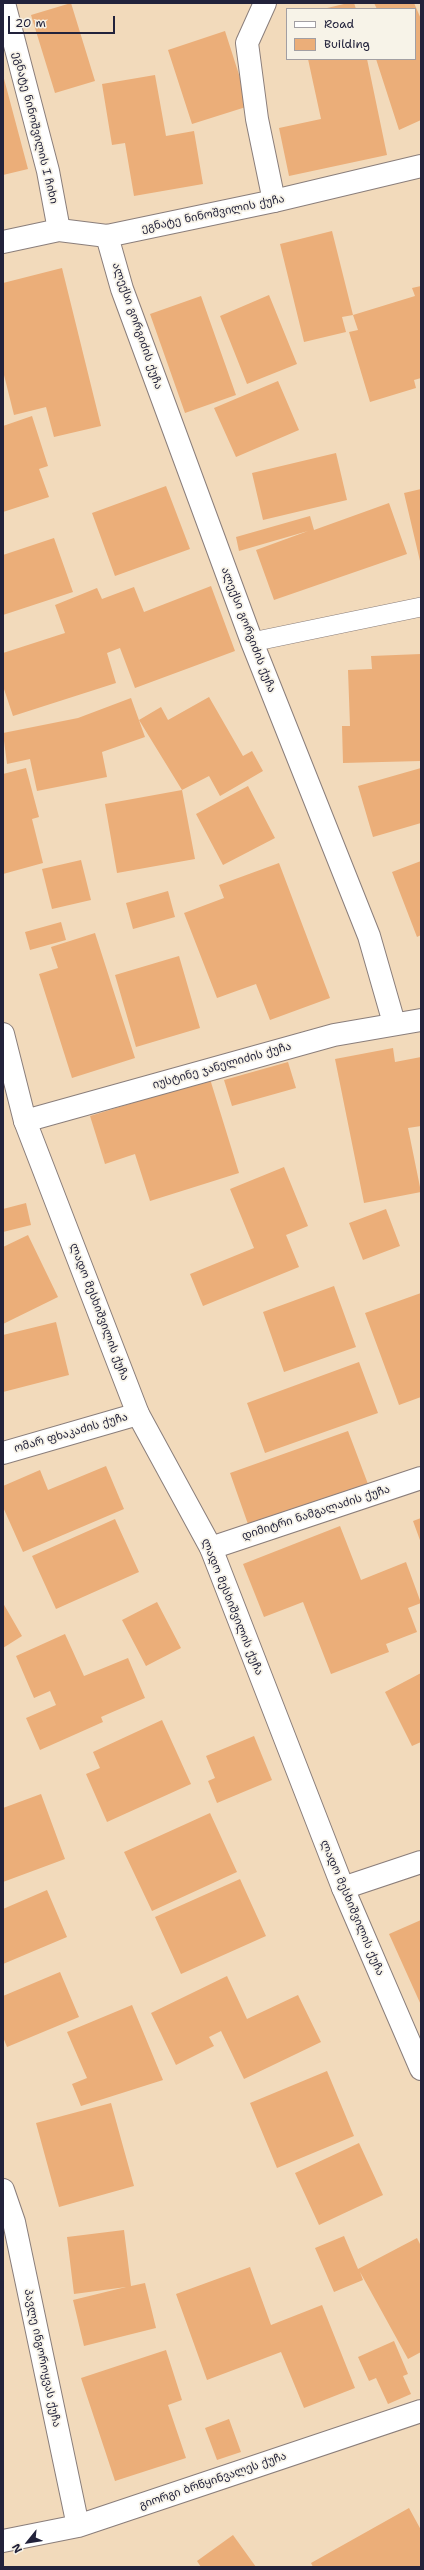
<!DOCTYPE html>
<html>
<head>
<meta charset="utf-8">
<style>
  body { margin:0 }
  #map { position:relative; width:424px; height:2570px; overflow:hidden; background:#f2dabb; font-family:"Shantell Sans",sans-serif }
  canvas { display:block }
  .frame { position:absolute; inset:0; border:4px solid #22223b; pointer-events:none }
  .legend { position:absolute; left:286px; top:8px; width:130px; height:52px; box-sizing:border-box; background:#f7f3e8; border:1px solid #a29fa3; margin:0; padding:5px 7px; list-style:none; font-size:12px; color:#22223b }
  .legend li { display:flex; align-items:center; gap:8px; height:20px }
  .legend b { width:20px; border:1px solid #a29fa3 }
  .north { position:absolute; left:8px; top:2522px; width:40px; height:40px; -webkit-text-stroke:3px #f7f3e8; paint-order:stroke; rotate:240deg; font-size:11px; font-weight:700; line-height:16px; text-align:center; color:#22223b }
  .north::after { content:''; display:block; margin:auto; width:14px; height:18px; background:#22223b; clip-path:polygon(50% 0,100% 100%,50% 72%,0 100%) }
  .scale { position:absolute; left:8px; top:16px; width:107px; height:18px; box-sizing:border-box; border:2px solid #22223b; border-top:0; padding-left:5px; font-size:12px; line-height:14px; white-space:nowrap; color:#22223b; -webkit-text-stroke:3px #f7f3e8; paint-order:stroke }
</style>
</head>
<body>
<div id="map">
<canvas width="424" height="2570"></canvas>
<div class="frame"></div>
<ul class="legend">
<li><b style="height:5px;background:#fff"></b>Road</li>
<li><b style="height:11px;background:#ebae79"></b>Building</li>
</ul>
<div class="north">N</div>
<div class="scale">20 m</div>
</div>
<script>
const ctx = document.querySelector('canvas').getContext('2d');
ctx.lineJoin = 'round';
function fill(path, color) { ctx.fillStyle = color; ctx.fill(path, 'evenodd'); }
const poly = rows => new Path2D(rows.map(r => 'M' + r).join(''));
function stroke(path, color, width, dash) { ctx.strokeStyle = color; ctx.lineWidth = width; ctx.lineCap = dash ? 'butt' : 'round'; ctx.setLineDash(dash || []); ctx.stroke(path); }
function drawText(font, color, halo, rows, align = 'center') {
  ctx.font = font + ' "Shantell Sans","Noto Sans Georgian",sans-serif'; ctx.lineWidth = 3.5; ctx.setLineDash([]); ctx.textBaseline = 'middle'; ctx.strokeStyle = halo; ctx.fillStyle = color; for (const [text, x, y, turn = 0] of rows) {
    ctx.save(); ctx.translate(x, y); ctx.rotate((+turn || 0) * Math.PI / 180); ctx.textAlign = isNaN(turn) ? turn : align; if (halo) ctx.strokeText(text, 0, 0); ctx.fillText(text, 0, 0); ctx.restore();
  }
}
const building = poly([
  [71,3,95,81,55,93,31,15],
  [348,3,354,3,356,9,323,9],
  [374,3,414,3,421,19,421,120,399,130,376,59,415,59,415,9,377,9],
  [225,31,249,106,192,124,168,50],
  [308,59,367,59,387,155,289,176,279,128,321,119],
  [3,75,28,169,3,175],
  [155,75,166,136,194,131,203,184,134,196,125,143,112,145,102,84],
  [332,231,353,315,342,317,346,332,304,342,280,244],
  [62,268,101,426,54,437,46,407,14,415,3,371,3,283],
  [421,286,421,378,414,380,416,388,370,402,349,332,358,330,353,315,415,296,412,288],
  [269,295,297,364,247,384,220,316],
  [201,296,236,395,185,413,150,314],
  [278,381,299,430,236,457,214,408],
  [32,416,48,466,39,469,49,497,3,512,3,426],
  [336,453,347,500,263,520,252,473],
  [166,486,190,549,115,576,92,513],
  [421,489,421,561,420,561,404,493],
  [389,503,407,554,274,600,256,550,308,531,239,551,236,537,310,516,314,530],
  [54,538,73,592,3,615,3,555],
  [211,586,235,651,135,688,120,648,107,653,116,683,13,716,3,686,3,653,65,633,55,605,97,588,102,599,134,587,144,612],
  [421,654,421,761,343,763,342,726,350,726,348,670,372,669,371,656],
  [209,697,243,756,252,751,263,771,220,796,209,776,182,790,139,720,161,707,168,720],
  [131,698,145,737,102,752,107,777,37,791,30,759,7,764,3,733,78,718],
  [26,768,39,817,32,819,43,863,3,874,3,774],
  [421,768,421,823,373,837,358,786],
  [248,786,275,838,223,865,196,814],
  [182,790,195,859,117,873,105,804],
  [81,860,91,900,52,909,42,869],
  [421,861,421,935,417,937,392,872],
  [279,863,330,998,270,1020,256,984,217,998,184,913,224,898,219,885],
  [168,891,175,917,133,929,126,903],
  [61,922,66,940,30,950,25,932],
  [95,933,135,1058,72,1078,39,974,58,968,51,947],
  [179,956,200,1028,136,1047,115,975],
  [393,1048,395,1062,421,1057,421,1126,408,1128,421,1192,364,1203,335,1059],
  [288,1062,296,1088,232,1106,224,1080],
  [210,1079,239,1173,150,1201,135,1154,105,1164,90,1116],
  [284,1167,308,1226,286,1235,299,1267,203,1306,190,1274,254,1248,230,1189],
  [26,1203,31,1225,3,1232,3,1209],
  [386,1209,400,1246,363,1260,349,1223],
  [28,1235,58,1297,3,1324,3,1247],
  [334,1286,356,1347,284,1372,263,1312],
  [421,1293,421,1397,399,1405,365,1313],
  [56,1322,69,1375,3,1392,3,1335],
  [359,1362,378,1413,265,1453,247,1403],
  [348,1431,368,1484,249,1527,230,1473],
  [106,1466,124,1509,23,1552,3,1507,3,1486,40,1470,48,1490],
  [421,1518,421,1543,413,1521],
  [115,1519,139,1572,56,1609,32,1556],
  [340,1526,361,1580,406,1562,421,1603,408,1608,417,1632,386,1644,389,1652,331,1674,303,1602,264,1617,243,1564],
  [157,1602,181,1648,146,1666,122,1620],
  [3,1603,22,1636,3,1648],
  [65,1634,84,1676,128,1658,145,1698,101,1717,103,1722,40,1750,26,1718,56,1705,50,1691,34,1698,16,1656],
  [421,1673,421,1742,412,1746,385,1692],
  [162,1720,191,1784,107,1822,86,1774,100,1768,93,1752],
  [254,1736,272,1780,217,1803,208,1781,215,1778,206,1756],
  [41,1794,65,1859,3,1882,3,1808],
  [210,1813,237,1872,152,1911,124,1852],
  [240,1879,266,1936,181,1974,155,1917],
  [47,1890,67,1937,3,1964,3,1909],
  [421,1920,421,2005,389,1934],
  [60,1972,79,2017,7,2047,3,2037,3,1996],
  [227,1976,247,2019,298,1995,321,2042,244,2079,221,2031,209,2037,214,2046,176,2065,151,2013],
  [132,2005,163,2080,81,2106,72,2084,87,2078,67,2032],
  [327,2071,354,2136,277,2168,250,2103],
  [111,2103,134,2186,59,2207,36,2123],
  [359,2143,383,2195,319,2225,295,2173],
  [124,2230,131,2286,145,2283,156,2328,84,2346,73,2300,126,2287,74,2294,67,2237],
  [344,2236,358,2269,417,2238,421,2246,421,2352,408,2359,360,2272,363,2280,334,2292,315,2248],
  [250,2267,271,2325,322,2305,355,2388,304,2408,281,2352,207,2380,176,2294],
  [394,2341,408,2374,403,2376,411,2394,388,2404,376,2378,369,2381,358,2357],
  [166,2350,182,2400,168,2405,186,2458,115,2481,81,2378],
  [229,2419,241,2452,217,2460,205,2428],
  [409,2508,421,2530,421,2567,313,2567,311,2563],
  [233,2535,256,2567,201,2567,197,2561]
]);
const service = poly([
  [252,642,421,607]
]);
const minor = poly([
  [4,3,48,171,59,230],
  [265,3,247,43,257,119,274,201],
  [107,236,122,289,252,642,369,936,394,1023],
  [25,1121,334,1035,421,1020],
  [3,1453,138,1414],
  [211,1548,421,1478],
  [343,1888,421,1862],
  [3,2190,14,2222,78,2526],
  [3,2541,78,2526,421,2411]
]);
const tertiary = poly([
  [3,1034,25,1121,138,1414,211,1548,343,1888,421,2069]
]);
const secondary = poly([
  [3,242,59,230,107,236,274,201,421,166]
]);
const streetNames = [
  ["ეგნატე ნინოშვილის I ჩიხი",35,128,76],
  ["ეგნატე ნინოშვილის ქუჩა",213,214,-12],
  ["ალექსი გორგიძის ქუჩა",137,326,71],
  ["ალექსი გორგიძის ქუჩა",248,630,69],
  ["იუსტინე ჯანელიძის ქუჩა",222,1066,-16],
  ["ლადო მესხიშვილის ქუჩა",99,1312,69],
  ["ომარ ფხაკაძის ქუჩა",71,1433,-16],
  ["დიმიტრი ნამგალაძის ქუჩა",316,1513,-18],
  ["ლადო მესხიშვილის ქუჩა",232,1607,68],
  ["ლადო მესხიშვილის ქუჩა",352,1908,67],
  ["პავლე ინგოროყვას ქუჩა",42,2358,78],
  ["გიორგი ბრწყინვალეს ქუჩა",213,2481,-19]
];
fill(building, '#ebae79');
stroke(service, '#8a7e7b', 20);
stroke(minor, '#8a7e7b', 24);
stroke(tertiary, '#8a7e7b', 24);
stroke(secondary, '#8a7e7b', 24);
stroke(service, '#fff', 19);
stroke(minor, '#fff', 22);
stroke(tertiary, '#fff', 22);
stroke(secondary, '#fff', 22);
drawText('11px', '#22223b', '#f7f3e8', streetNames);
</script>
</body>
</html>
